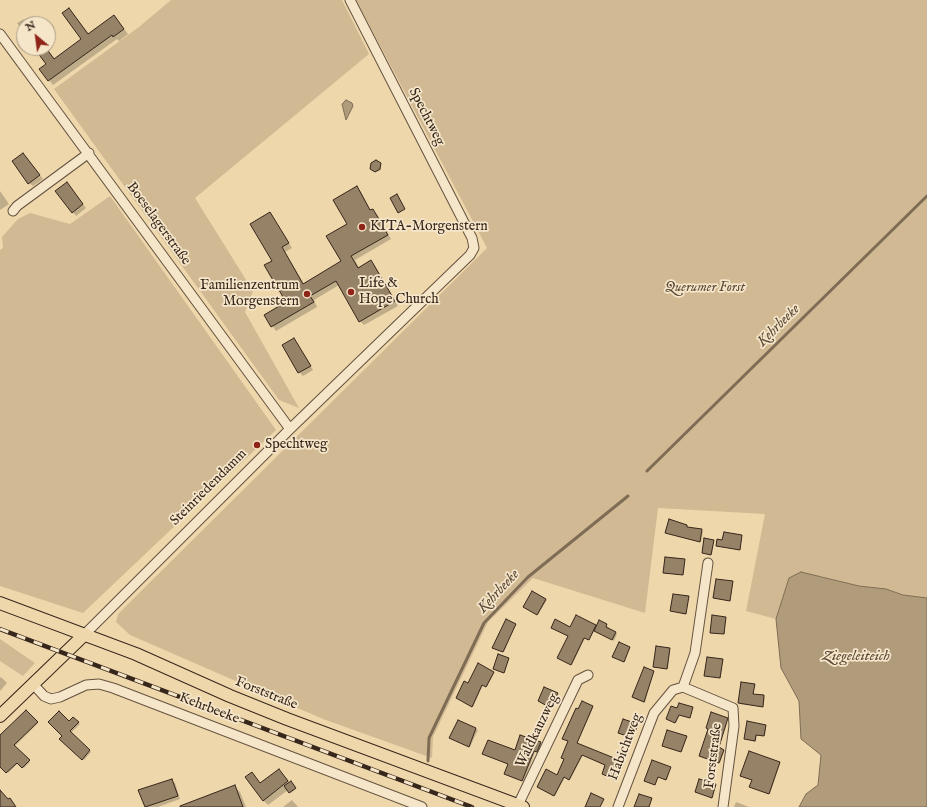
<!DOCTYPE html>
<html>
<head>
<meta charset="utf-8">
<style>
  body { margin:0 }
  #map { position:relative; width:927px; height:807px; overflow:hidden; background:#efd7ac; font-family:"IM FELL English",serif }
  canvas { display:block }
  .north { position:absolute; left:16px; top:16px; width:40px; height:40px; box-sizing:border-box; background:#f5e5c9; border:1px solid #a99983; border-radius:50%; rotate:331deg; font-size:11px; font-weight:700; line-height:16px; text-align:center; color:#36261b }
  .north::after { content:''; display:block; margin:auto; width:14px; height:18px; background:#8f2418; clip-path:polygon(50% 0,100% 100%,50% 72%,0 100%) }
</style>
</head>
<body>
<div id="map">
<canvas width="927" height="807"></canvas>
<div class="north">N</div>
</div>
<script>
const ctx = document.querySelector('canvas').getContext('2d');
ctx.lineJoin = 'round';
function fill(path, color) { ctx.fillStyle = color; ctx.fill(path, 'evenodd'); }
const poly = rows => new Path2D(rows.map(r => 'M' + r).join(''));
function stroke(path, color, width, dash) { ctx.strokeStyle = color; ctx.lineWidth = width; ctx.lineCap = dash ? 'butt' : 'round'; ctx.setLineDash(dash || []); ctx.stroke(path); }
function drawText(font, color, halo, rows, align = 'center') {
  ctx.font = font + ' "IM FELL English",serif'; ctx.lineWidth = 3.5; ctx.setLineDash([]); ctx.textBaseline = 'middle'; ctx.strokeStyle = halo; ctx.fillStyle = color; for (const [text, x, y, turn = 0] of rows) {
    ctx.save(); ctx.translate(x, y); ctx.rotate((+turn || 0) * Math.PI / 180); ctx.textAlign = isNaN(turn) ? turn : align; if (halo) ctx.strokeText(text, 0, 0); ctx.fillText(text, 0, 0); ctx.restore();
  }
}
const green = poly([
  [171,0,342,0,369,54,195,198,253,291,245,312,299,408,279,400,54,89,139,27],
  [356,0,927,0,927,598,903,595,886,589,859,586,820,576,789,578,776,619,746,611,765,514,658,508,645,613,533,578,488,622,433,737,432,758,323,719,130,635,116,622,118,614,487,248],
  [110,196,276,430,83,613,0,586,0,250,3,248,2,237,18,219,30,213,70,224],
  [0,639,35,663,23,676,0,661]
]);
const water = poly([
  [346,100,352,103,353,106,346,120,342,104,346,100],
  [801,572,859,586,886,589,903,595,927,598,927,807,799,807,806,794,818,785,821,755,801,739,799,701,781,668,776,619,789,578,801,572]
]);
const shadow = poly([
  [69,9,89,34,114,16,128,34,119,41,117,39,53,85,41,70,48,64,35,48,46,48,55,59,82,40],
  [24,19,29,24,24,24,24,32,17,23],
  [23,154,43,179,33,186,29,183],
  [380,164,381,170,377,172,372,170],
  [70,187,86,208,76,216,73,212],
  [357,187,361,192,371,211,377,214,391,239,355,260,359,268,371,262,375,266,398,306,364,325,360,321,339,285,314,300,317,307,276,331,265,315,287,302,273,261,270,214,292,248,285,252,304,284,343,262,348,224],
  [0,191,9,204,0,210],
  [294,339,313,370,303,376,299,372],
  [687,526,687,528,703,531,701,542,666,533],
  [742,536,740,550,717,546],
  [713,541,712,555,704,553],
  [684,560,683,575,664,573],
  [733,582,730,601,714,598],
  [533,592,547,600,538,615,525,607],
  [688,597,686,614,671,611],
  [577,617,597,627,600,621,617,634,614,641,595,630,589,640,585,638,572,665,558,658,569,637,553,628,571,628],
  [725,618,725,634,712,633,711,632],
  [516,624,504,652,494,648],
  [630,647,625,662,613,657],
  [670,649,668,669,655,667],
  [508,659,505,673,495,669],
  [722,660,721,678,706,676],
  [653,672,645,703,633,698,633,697],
  [494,673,487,687,483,685,473,707,458,699,468,685],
  [1,677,7,683,0,691,0,678],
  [754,685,754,695,765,697,763,707,740,704],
  [557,694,552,708,539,701],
  [582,703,593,708,577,744,624,764,617,780,604,774,606,766,583,755,570,780,565,777,555,796,539,788,558,776,565,760,562,758,569,741,564,739],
  [692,708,690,718,680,715,676,723,667,719,678,710],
  [26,711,38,723,14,747,30,762,24,768,18,763,8,773,2,768,0,760,0,737],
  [73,718,80,724,71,733,91,752,84,760,60,739],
  [727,718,719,748,724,751,720,763,701,756],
  [458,721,478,730,470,747,451,739],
  [766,726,765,736,757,735,756,742,745,739],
  [521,736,542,744,538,753,535,752,524,782,505,774,508,764,483,754,515,751],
  [686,737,682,752,664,746],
  [749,752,780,764,770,794,751,787,753,780],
  [670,768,667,780,658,777,657,780,648,777],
  [279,770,296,789,291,793,288,790,268,805,263,800,261,784],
  [171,780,175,783,180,799,158,807,146,807,140,791],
  [715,785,712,798,696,792],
  [235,787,240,792,246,807,184,807],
  [292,800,298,807,283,807],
  [736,802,749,807,734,807]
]);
const stream = poly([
  [647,471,927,196],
  [428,761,429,738,484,623,528,577,628,496]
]);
const building = poly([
  [69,8,88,34,114,15,124,29,113,37,112,35,48,81,39,69,46,64,34,48,46,48,54,59,81,39,62,13,69,8],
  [23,153,40,175,28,184,12,161,23,153],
  [376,160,381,163,380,169,375,172,370,169,371,163,376,160],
  [67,182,83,204,72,213,55,191,67,182],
  [357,186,370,210,373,209,388,235,351,256,358,268,371,260,395,301,359,322,336,281,310,296,314,302,271,327,264,315,286,302,264,265,272,261,250,224,270,212,289,243,282,247,303,284,341,261,326,236,347,224,333,200,357,186],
  [397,194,405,209,398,213,390,198,397,194],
  [294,338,311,366,298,373,282,345,294,338],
  [669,519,687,525,687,527,702,529,700,542,665,533,669,519],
  [724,532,742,535,740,550,716,546,717,539,722,540,724,532],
  [704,538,714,540,711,555,702,553,704,538],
  [665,557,685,559,683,575,663,573,665,557],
  [716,579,733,581,730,601,713,598,716,579],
  [532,591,546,599,537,615,523,607,532,591],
  [673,594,689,596,686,614,670,611,673,594],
  [576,615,596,625,589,640,584,638,571,665,557,658,568,636,551,628,555,619,570,627,576,615],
  [712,615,726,617,724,634,710,633,712,615],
  [506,619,516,624,503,652,492,648,506,619],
  [599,620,607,624,606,627,616,632,612,640,594,631,599,620],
  [619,642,630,647,624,662,612,657,619,642],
  [656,646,670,648,667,669,653,667,656,646],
  [498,654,509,658,504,673,493,669,498,654],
  [707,657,723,659,720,678,704,676,707,657],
  [478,663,494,672,486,687,482,685,472,707,456,698,464,681,468,683,478,663],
  [644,667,654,671,644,702,632,697,644,667],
  [741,682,755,684,753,694,764,695,763,707,738,703,741,682],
  [544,687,558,693,551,708,538,701,544,687],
  [582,701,593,706,577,743,624,762,616,780,602,774,605,765,582,755,569,780,564,777,554,796,537,787,546,769,557,775,564,759,561,758,568,741,562,739,576,708,578,709,582,701],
  [679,703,693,707,690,718,679,715,675,723,666,719,671,706,677,708,679,703],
  [26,710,38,722,14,745,30,760,22,768,17,763,6,773,0,767,0,735,26,710],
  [59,711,69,721,73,717,79,722,70,731,90,750,82,760,59,739,62,736,48,722,59,711],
  [711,712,728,718,719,747,724,750,719,763,699,756,708,729,706,728,711,712],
  [623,719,638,724,633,738,618,733,623,719],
  [458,720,476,728,469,747,449,738,458,720],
  [747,721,766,725,764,736,756,735,755,741,744,739,747,721],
  [667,730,687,736,681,752,662,746,667,730],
  [520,735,541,742,537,752,534,751,522,781,504,774,508,764,482,754,488,740,515,750,520,735],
  [749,751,780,762,769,794,749,787,752,780,740,776,749,751],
  [652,760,671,767,666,780,658,777,655,785,644,781,652,760],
  [279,769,288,781,263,801,245,777,252,772,260,783,279,769],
  [172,779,178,796,145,807,138,790,172,779],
  [699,779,716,784,712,798,695,792,699,779],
  [291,781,296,788,289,793,284,786,291,781],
  [235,785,243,807,180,807,180,806,235,785],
  [0,790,8,799,10,798,16,807,0,807,0,790],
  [591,793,604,799,600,807,585,807,591,793],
  [639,794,652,798,649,807,634,807,639,794]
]);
const minor = poly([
  [0,34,290,429],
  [13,211,17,206,89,153],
  [85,634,290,429,470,255,474,248,472,238,350,0],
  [33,684,44,696,51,699,60,697,86,685,99,684,113,688,422,807],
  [683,687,733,708,734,726,723,807],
  [518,805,578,680,588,675],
  [618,807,654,713,673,690,683,687,695,653,708,563]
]);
const major = poly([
  [0,603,136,654,230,696,287,719,523,807],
  [0,716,85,634]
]);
const rail = poly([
  [0,629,472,807]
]);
const markers = [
  [362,227,4,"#8f2418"],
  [351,292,4,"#8f2418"],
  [307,294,4,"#8f2418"],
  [257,445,4,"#8f2418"]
];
const streetNames = [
  ["Spechtweg",426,117,63],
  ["Boeselagerstraße",158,224,54],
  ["Steinriedendamm",209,488,-45],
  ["Forststraße",266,694,22],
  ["Kehrbeeke",209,709,21],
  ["Waldkauzweg",538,731,-64],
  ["Habichtweg",626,747,-69],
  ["Forststraße",714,756,-83]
];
const poiNames = [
  ["KITA-Morgenstern",370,227],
  ["Life &",359,284],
  ["Hope Church",359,300],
  ["Familienzentrum",299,286,"right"],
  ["Morgenstern",299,302,"right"],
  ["Spechtweg",265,445]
];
const parkNames = [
  ["Querumer Forst",705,288]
];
const waterNames = [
  ["Kehrbeeke",779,326,-45],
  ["Kehrbeeke",499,592,-47],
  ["Ziegeleiteich",856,657]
];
fill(green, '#d0b993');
fill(water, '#b09b7b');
stroke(water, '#7f6c55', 1);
fill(shadow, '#0003');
stroke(stream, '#7f6c55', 3);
fill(building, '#968266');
stroke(building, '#36261b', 1);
stroke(minor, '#64523f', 11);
stroke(major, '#36261b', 14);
stroke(minor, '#f5e5c9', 9);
stroke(major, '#efd7ac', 12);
stroke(rail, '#36261b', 4.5);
stroke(rail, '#f5e5c9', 3, [9]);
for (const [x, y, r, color] of markers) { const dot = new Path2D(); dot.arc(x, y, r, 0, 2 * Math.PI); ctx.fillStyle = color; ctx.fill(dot); stroke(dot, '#f5e5c9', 1.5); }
drawText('14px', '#36261b', '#f5e5c9', streetNames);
drawText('14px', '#36261b', '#f5e5c9', poiNames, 'left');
drawText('italic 14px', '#5c4b39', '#f5e5c9', parkNames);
drawText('italic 15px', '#5b4938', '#f5e5c9', waterNames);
</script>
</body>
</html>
